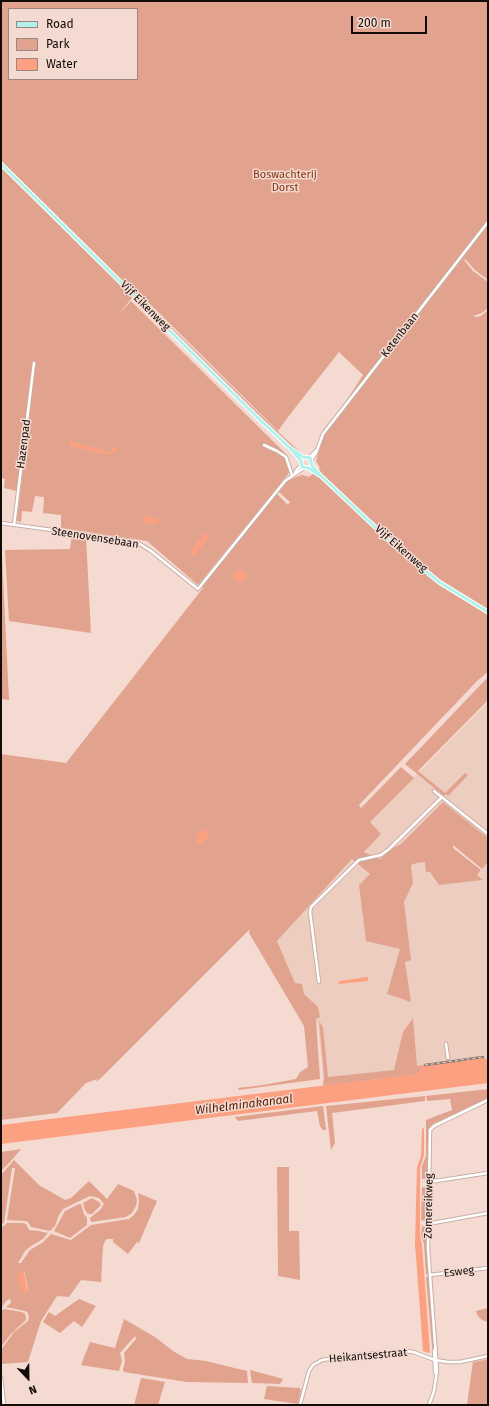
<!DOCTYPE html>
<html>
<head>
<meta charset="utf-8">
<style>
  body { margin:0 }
  #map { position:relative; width:489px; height:1406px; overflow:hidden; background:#f4dad1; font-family:"Fira Sans",sans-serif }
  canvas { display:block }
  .frame { position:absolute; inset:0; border:2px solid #130b08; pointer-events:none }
  .legend { position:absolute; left:8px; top:8px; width:130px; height:72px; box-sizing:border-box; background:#f4dad1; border:1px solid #9a8781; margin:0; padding:5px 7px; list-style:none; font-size:12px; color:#130b08 }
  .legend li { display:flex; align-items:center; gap:8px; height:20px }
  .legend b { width:20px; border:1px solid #9a8781 }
  .north { position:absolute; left:8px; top:1358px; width:40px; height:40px; -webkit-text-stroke:3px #f4dad1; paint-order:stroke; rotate:158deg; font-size:11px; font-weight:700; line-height:16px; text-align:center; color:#130b08 }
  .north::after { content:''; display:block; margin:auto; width:14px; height:18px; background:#130b08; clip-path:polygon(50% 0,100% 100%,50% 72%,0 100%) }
  .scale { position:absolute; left:351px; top:16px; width:76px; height:18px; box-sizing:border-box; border:2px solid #130b08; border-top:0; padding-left:5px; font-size:12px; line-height:14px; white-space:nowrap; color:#130b08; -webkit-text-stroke:3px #f4dad1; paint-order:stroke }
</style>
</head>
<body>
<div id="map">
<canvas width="489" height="1406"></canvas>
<div class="frame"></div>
<ul class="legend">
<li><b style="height:5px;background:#b0f2eb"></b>Road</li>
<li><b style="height:11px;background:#e1a38d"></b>Park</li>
<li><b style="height:11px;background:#fba080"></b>Water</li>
</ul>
<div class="north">N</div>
<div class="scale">200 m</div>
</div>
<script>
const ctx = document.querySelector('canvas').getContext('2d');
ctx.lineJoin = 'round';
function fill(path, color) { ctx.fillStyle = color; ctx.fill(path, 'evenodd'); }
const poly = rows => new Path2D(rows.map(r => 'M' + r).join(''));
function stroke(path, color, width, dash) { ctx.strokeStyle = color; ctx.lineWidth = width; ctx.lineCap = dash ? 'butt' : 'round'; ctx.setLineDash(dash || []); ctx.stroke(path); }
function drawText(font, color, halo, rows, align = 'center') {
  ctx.font = font + ' "Fira Sans",sans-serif'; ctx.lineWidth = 3; ctx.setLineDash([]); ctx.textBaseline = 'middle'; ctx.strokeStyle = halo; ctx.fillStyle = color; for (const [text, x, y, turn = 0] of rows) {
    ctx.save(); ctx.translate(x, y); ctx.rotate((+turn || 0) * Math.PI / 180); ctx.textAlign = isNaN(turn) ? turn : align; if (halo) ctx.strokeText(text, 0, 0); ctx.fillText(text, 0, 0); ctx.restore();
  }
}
const built = poly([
  [488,702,488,838,443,802,401,844,393,848,380,859,364,852,380,834,370,822],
  [352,859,405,899,413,883,411,865,417,863,425,862,430,872,482,879,477,875,488,862,488,1061,485,1058,424,1065,419,1074,324,1084,318,1025,299,993,277,941]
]);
const green = poly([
  [1,1,488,1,488,280,475,270,465,259,464,260,473,271,488,282,488,308,482,313,473,316,476,317,481,316,488,310,488,672,478,680,359,805,361,808,401,767,414,778,370,822,381,834,364,852,380,859,393,848,401,844,443,802,488,838,488,862,482,869,453,845,453,848,481,870,477,875,483,880,439,885,430,872,426,872,425,862,417,863,411,865,413,883,404,902,411,960,405,962,411,1002,387,994,400,949,366,941,359,885,370,874,352,859,277,941,295,983,302,984,304,994,318,1007,320,1017,316,1019,320,1079,239,1090,238,1088,263,1085,296,1079,300,1072,308,1067,304,1026,249,933,250,929,102,1077,96,1082,97,1079,86,1083,57,1113,1,1120,1,754,66,763,203,588,202,587,277,494,288,505,290,502,279,492,288,481,298,476,303,475,309,477,320,468,316,461,323,437,363,375,339,352,291,413,278,431,137,291,136,292,169,325,272,426,300,452,299,453,295,450,268,426,135,294,119,314,131,301,287,455,289,473,198,585,147,541,61,528,61,515,43,513,44,497,35,496,32,512,22,511,21,522,17,521,35,366,34,366,17,491,4,488,5,479,1,478],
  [9,9,137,9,137,79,9,79],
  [72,535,86,537,91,633,9,621,5,550,70,549],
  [1,556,2,556,9,700,1,699],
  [488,677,488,700,418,771,445,793,465,773,468,775,448,796,446,794,444,796,405,764],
  [413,1018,417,1066,423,1065,419,1074,323,1086,324,1076,319,1021,323,1027,328,1077,394,1070,403,1032],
  [488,1089,488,1098,433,1124,430,1127,429,1132,428,1178,422,1179,422,1166,426,1156,426,1120,452,1110,450,1099,427,1101,426,1096],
  [425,1096,425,1101,332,1113,335,1143,331,1150,326,1106],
  [323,1106,326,1130,323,1130,320,1126,317,1111,238,1121,235,1117],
  [21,1149,11,1161,1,1171,1,1152],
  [14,1160,39,1185,65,1200,71,1198,89,1181,107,1199,118,1184,134,1191,137,1200,136,1206,132,1213,126,1217,91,1222,90,1218,101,1209,104,1204,99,1198,90,1196,63,1209,59,1215,55,1226,50,1231,31,1227,28,1222,25,1221,7,1220,15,1168,12,1168,4,1223,2,1224,1,1223,1,1175],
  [277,1167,289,1167,289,1231,299,1231,300,1280,278,1276],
  [423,1187,428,1188,426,1221,421,1220,422,1188],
  [138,1193,157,1201,139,1243,137,1242,128,1254,113,1242,113,1239,107,1239,105,1241,103,1246,101,1282,81,1280,69,1297,57,1296,41,1321,28,1362,1,1364,1,1350,14,1332,28,1321,29,1317,28,1313,25,1311,6,1307,11,1303,10,1299,6,1301,1,1309,1,1227,4,1226,7,1223,23,1223,26,1224,29,1230,39,1231,48,1233,43,1239,31,1246,25,1251,18,1263,21,1263,30,1250,42,1243,51,1234,71,1240,91,1225,129,1219,134,1215,138,1209,139,1201],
  [24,1272,25,1274,28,1290,22,1288,17,1276],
  [92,1198,99,1202,101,1205,92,1214,88,1214,85,1210,83,1203],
  [79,1204,81,1204,84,1214,87,1218,87,1225,70,1238,54,1231,65,1211],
  [422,1226,427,1227,428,1274,427,1275,426,1274,424,1244,421,1235],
  [428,1276,434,1341,433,1357,426,1278],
  [79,1299,96,1306,82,1327,74,1321,60,1333,43,1322,49,1312,55,1316],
  [488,1308,488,1322,482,1320,477,1315,476,1311],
  [4,1309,22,1312,25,1314,26,1318,26,1320,11,1334,1,1347,1,1311],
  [124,1319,155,1337,173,1351,187,1359,206,1361,247,1371,248,1383,187,1382,124,1372,123,1370,125,1361,124,1353,136,1339,135,1336,120,1353,122,1361,119,1371,81,1365,90,1342,115,1348],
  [488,1359,488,1405,467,1405,473,1361,474,1362],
  [250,1370,276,1377,283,1379,280,1384,252,1383],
  [141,1378,165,1382,158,1405,134,1405],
  [267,1386,300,1388,301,1390,298,1404,264,1399]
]);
const water = poly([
  [72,439,72,442,104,450,105,453,112,451,110,445,113,448,118,448,112,454,103,454,71,446,68,443],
  [144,516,158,518,158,523,157,524,143,523,141,521],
  [205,533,210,537,194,556,189,552],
  '234 576a6 6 0 1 1 12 0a6 6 0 1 1-12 0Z',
  [203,830,208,831,209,836,204,843,199,844,197,842,196,838,198,834],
  [367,977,368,978,368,981,339,984,338,983,340,981],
  [485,1058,488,1061,488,1083,1,1144,1,1125,418,1074,423,1065],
  [423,1128,424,1129,424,1155,420,1169,420,1234,422,1245,430,1352,428,1353,423,1351,415,1244,417,1167,421,1156,422,1129],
  [24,1272,28,1292,25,1294,19,1284,16,1275]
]);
const minor = poly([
  [264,445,277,451,286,457,292,475],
  [309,458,317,450],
  [311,460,316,453,323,434,488,222],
  [295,472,301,465],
  [1,523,125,540,140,544,151,551,198,589,285,481,304,468],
  [14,525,34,363],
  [434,791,488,834],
  [319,982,310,912,311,907,359,860,381,855,389,849,442,797],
  [446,1044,448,1058],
  [429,1182,488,1173],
  [428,1223,433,1223,488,1213],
  [430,1275,488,1268],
  [436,1348,434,1351,435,1371,436,1374],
  [1,1377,4,1405],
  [300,1405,309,1371,313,1365,322,1360,354,1355,405,1351,413,1352,435,1360,448,1362,460,1362,488,1356],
  [429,1405,434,1391,437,1371,428,1248,430,1130,434,1126,488,1100]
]);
const major = poly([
  [1,164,258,418,290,448,303,457,310,458,312,466,321,476,391,542,439,582,488,612],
  [291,449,301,461],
  [301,461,301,464,302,467,308,468],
  [308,468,319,475]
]);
const rail = poly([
  [425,1065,483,1057]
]);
const parkNames = [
  ["Boswachterij",285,175],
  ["Dorst",285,188]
];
const streetNames = [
  ["Vijf Eikenweg",145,306,45],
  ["Ketenbaan",400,335,-52],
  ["Hazenpad",24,444,-83],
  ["Steenovensebaan",95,538,9],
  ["Vijf Eikenweg",401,549,41],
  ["Zomereikweg",429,1206,-89],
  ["Esweg",459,1272,-7],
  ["Heikantsestraat",368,1356,-5]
];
const waterNames = [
  ["Wilhelminakanaal",244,1105,-7]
];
fill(built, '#eecdc1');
fill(green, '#e1a38d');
fill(water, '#fba080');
stroke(minor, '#c7afa6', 4.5);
stroke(major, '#fff', 5);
stroke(minor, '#fff', 2.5);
stroke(major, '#b0f2eb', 3);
stroke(rail, '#8d7c75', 2.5);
stroke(rail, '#f4dad1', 1, [3]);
drawText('11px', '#823312', '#f4dad1', parkNames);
drawText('11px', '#130b08', '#f4dad1', streetNames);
drawText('italic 12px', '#551e07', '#f4dad1', waterNames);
</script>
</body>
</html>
